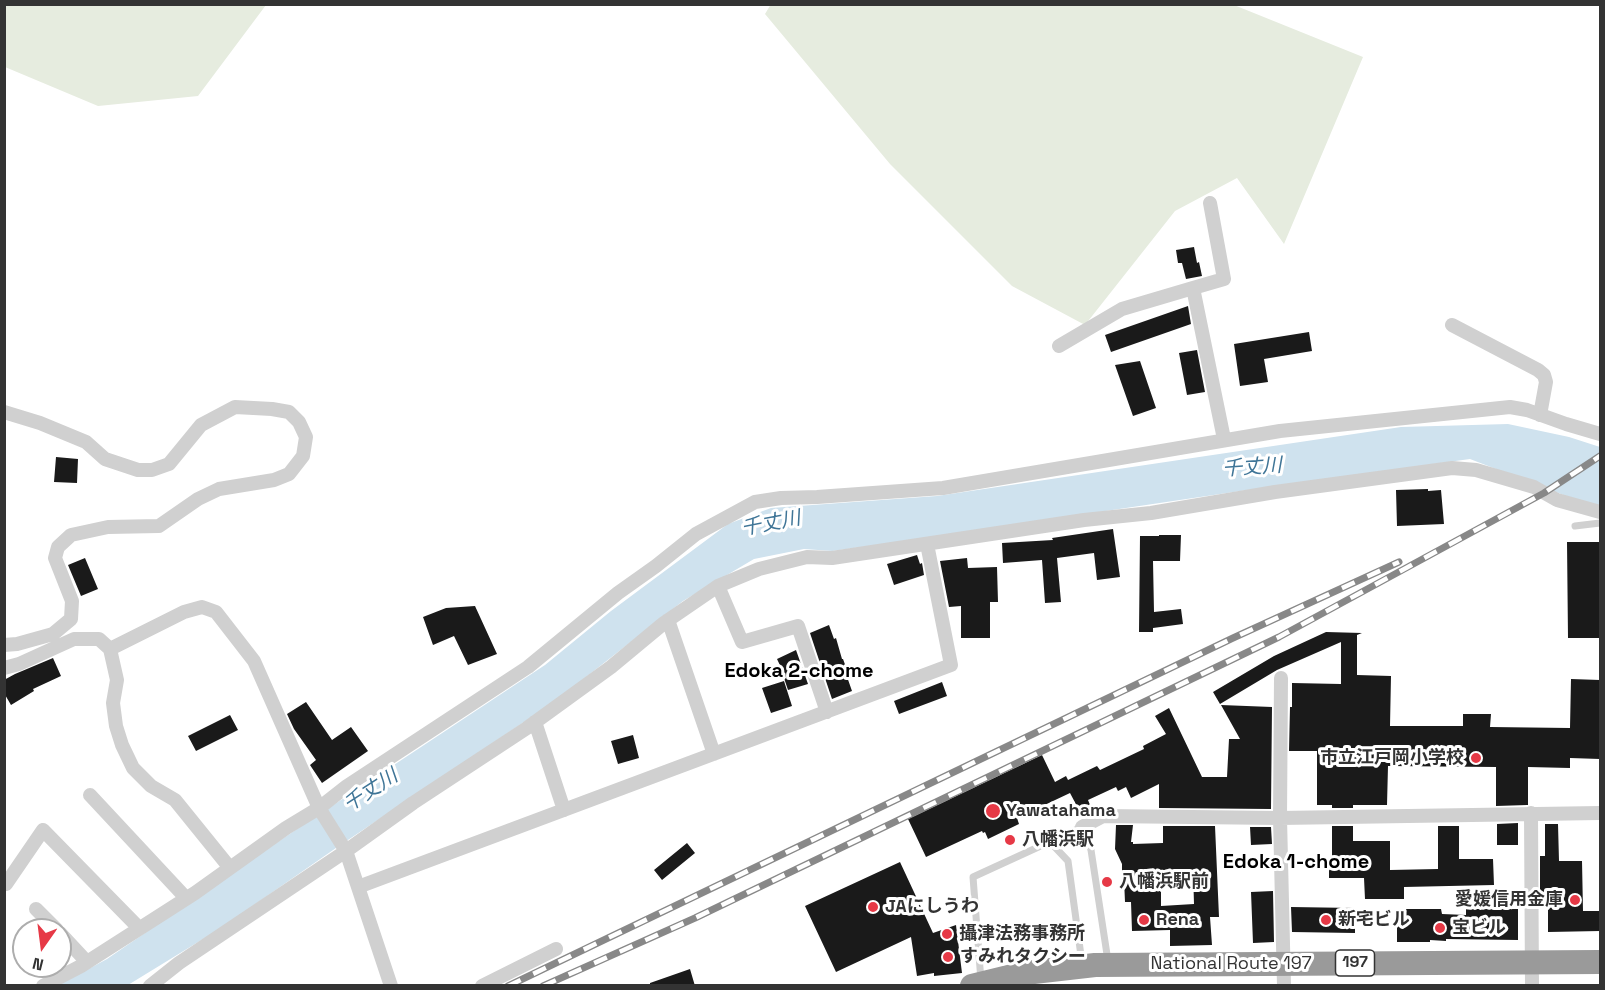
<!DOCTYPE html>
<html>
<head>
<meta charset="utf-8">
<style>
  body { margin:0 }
  #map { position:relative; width:1605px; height:990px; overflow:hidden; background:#fff; font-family:"Space Grotesk",sans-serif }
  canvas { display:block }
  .frame { position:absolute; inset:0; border:6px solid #333; pointer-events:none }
  .north { position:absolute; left:12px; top:918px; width:60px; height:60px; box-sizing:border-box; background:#fff; border:2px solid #adadad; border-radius:50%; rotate:194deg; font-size:16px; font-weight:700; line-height:24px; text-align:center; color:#333 }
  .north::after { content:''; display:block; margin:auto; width:21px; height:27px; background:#e63946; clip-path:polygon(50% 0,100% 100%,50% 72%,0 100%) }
</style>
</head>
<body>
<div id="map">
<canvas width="1605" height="990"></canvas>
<div class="frame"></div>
<div class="north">N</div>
</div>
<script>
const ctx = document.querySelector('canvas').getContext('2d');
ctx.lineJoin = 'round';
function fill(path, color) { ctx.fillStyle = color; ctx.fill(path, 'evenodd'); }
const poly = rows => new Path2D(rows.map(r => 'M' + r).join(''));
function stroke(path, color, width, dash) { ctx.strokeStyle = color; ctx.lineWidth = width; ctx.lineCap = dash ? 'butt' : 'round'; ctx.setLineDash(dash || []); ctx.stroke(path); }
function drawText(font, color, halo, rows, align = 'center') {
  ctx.font = font + ' "Space Grotesk","Noto Sans JP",sans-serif'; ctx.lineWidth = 6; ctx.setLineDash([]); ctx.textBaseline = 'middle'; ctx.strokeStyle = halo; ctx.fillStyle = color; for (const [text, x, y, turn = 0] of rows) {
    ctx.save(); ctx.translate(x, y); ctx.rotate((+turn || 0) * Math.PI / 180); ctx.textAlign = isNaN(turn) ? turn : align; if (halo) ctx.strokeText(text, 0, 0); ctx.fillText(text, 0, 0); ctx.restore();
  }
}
const green = poly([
  [771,4,1234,5,1363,57,1284,244,1237,178,1175,211,1085,325,1012,286,890,164,765,14],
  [4,5,5,4,266,5,198,96,98,106,5,67]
]);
const water = poly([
  [1508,424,1569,437,1600,447,1600,509,1470,459,1281,485,883,544,832,551,804,549,754,559,683,601,572,688,524,722,336,848,221,928,128,985,57,986,107,959,291,833,545,665,611,611,728,524,771,508,937,496,1401,427]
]);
const building = poly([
  [1194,247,1197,263,1199,262,1202,276,1186,279,1182,263,1178,263,1176,250],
  [1188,306,1191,324,1111,352,1105,335],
  [1309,332,1312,351,1264,359,1268,382,1240,386,1234,344],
  [1197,350,1205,392,1187,395,1179,353],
  [1140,361,1156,408,1133,416,1115,365],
  [56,457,78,459,77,483,54,482],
  [1428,489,1428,491,1441,490,1444,524,1397,526,1396,490],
  [1113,529,1120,577,1097,580,1094,553,1057,558,1061,602,1045,603,1042,560,1003,563,1002,543,1053,540,1052,538],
  [1159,535,1181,535,1180,561,1153,561,1154,612,1181,609,1183,624,1153,628,1153,632,1139,632,1140,536,1159,536],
  [1567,542,1600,542,1600,638,1568,638],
  [917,555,920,564,922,563,924,575,894,585,887,564],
  [85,558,98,589,81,596,68,565],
  [967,558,968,568,997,567,998,602,990,602,990,638,961,638,961,606,949,607,940,561],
  [475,606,497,654,468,665,454,636,433,645,423,617,446,608],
  [829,625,834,639,836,638,842,659,843,659,847,670,845,671,852,691,832,699,810,633],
  [1326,632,1362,633,1357,635,1357,675,1391,676,1390,726,1463,726,1463,714,1491,714,1490,727,1570,728,1571,679,1600,680,1600,759,1570,758,1570,768,1528,767,1528,805,1527,805,1496,806,1496,767,1388,766,1387,805,1353,805,1353,808,1332,808,1332,805,1317,805,1317,751,1289,751,1290,707,1292,707,1292,683,1341,684,1341,642,1277,670,1220,704,1213,692,1274,656],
  [796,650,808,684,788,690,784,678,786,678,777,659],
  [53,658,61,676,33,689,34,691,11,705,4,693,4,680,15,674],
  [784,681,792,706,771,713,762,688],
  [942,682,947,696,899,714,894,701],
  [306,702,332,740,351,727,368,751,322,783,310,765,316,760,294,729,287,714],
  [1221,705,1272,707,1271,809,1159,808,1159,784,1131,798,1126,787,1118,791,1116,787,1088,800,1090,805,1079,810,1070,793,1017,818,1019,824,988,839,985,832,983,833,982,831,926,857,908,819,1042,755,1055,782,1066,776,1068,780,1097,766,1100,770,1144,749,1143,746,1166,734,1155,716,1169,708,1202,777,1227,777,1229,739,1240,739],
  [230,715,238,730,196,751,188,736],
  [633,735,639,758,618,764,611,741],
  [1518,823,1518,845,1497,845,1497,824],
  [1545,824,1558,824,1559,861,1582,861,1583,911,1600,911,1600,931,1548,932,1548,897,1540,897,1540,856,1545,856],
  [1116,825,1133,825,1131,842,1133,842,1133,844,1163,843,1163,826,1215,826,1219,917,1210,917,1212,945,1170,946,1170,930,1132,931,1131,902,1125,902,1124,879,1122,879,1122,864,1115,849],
  [1193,870,1194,904,1161,906,1161,871],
  [1332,826,1353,826,1353,841,1390,841,1390,870,1438,869,1438,826,1459,826,1459,859,1493,859,1494,885,1404,887,1404,899,1365,899,1364,878,1329,878,1329,864,1332,864],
  [1250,827,1271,827,1272,844,1251,845],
  [687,843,695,853,662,880,654,870],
  [900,862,933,933,956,925,962,973,934,976,934,973,917,976,911,937,836,972,805,906],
  [1273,891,1274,942,1253,943,1251,892],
  [1291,907,1355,908,1355,933,1292,932],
  [1397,909,1441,909,1442,914,1466,915,1466,909,1518,909,1518,940,1446,939,1446,941,1430,940,1430,942,1397,942],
  [690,969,695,986,650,986,650,983]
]);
const lane = poly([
  [1575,526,1600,523],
  [1050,842,1068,861,1082,963],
  [981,981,973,877,1082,827,1091,850,1108,961]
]);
const street = poly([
  [1193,288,1224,279,1210,203],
  [1452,325,1538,370,1544,375,1546,382,1540,415],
  [1059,346,1122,309,1193,288,1224,439],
  [4,412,40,423,86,442,105,459,138,470,152,470,169,464,201,425,235,407,272,409,289,412,299,422,306,437,303,456,289,474,274,480,219,489,198,499,159,526,108,527,71,535,58,547,55,558,72,601,71,619,53,634,17,644,4,645],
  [718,586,742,642,798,626,827,712],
  [668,620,714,754],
  [110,649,117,680,113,703,116,726,122,745,133,768,151,786,175,800,230,868],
  [4,668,19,664,74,639,99,639,110,649,184,612,202,607,216,612,254,661,319,808,346,851,391,986],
  [1281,678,1280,818,1284,986],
  [535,722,564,810],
  [90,795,186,898],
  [1531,813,1532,986],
  [1082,827,1103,816,1280,818,1600,813],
  [6,884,43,830,139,928],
  [358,887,951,665,927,544],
  [36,909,57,930],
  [60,933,87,962],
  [43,986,81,966,195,893,286,828,319,808,347,786,528,667,618,593,656,566,696,534,755,502,781,498,817,497,943,488,1280,431,1510,407,1527,410,1566,424,1600,434],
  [150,986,179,963,346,851,413,803,527,728,611,667,664,623,718,586,759,569,807,557,832,558,1084,520,1151,513,1275,492,1452,468,1476,470,1534,487,1557,500,1600,512],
  [482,986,556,949]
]);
const highway = poly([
  [972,986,1025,973,1095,965,1600,962]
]);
const rail = poly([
  [508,986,1233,638,1399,562],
  [543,986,695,918,1279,637,1544,493,1600,456]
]);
const markers = [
  [1476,758,6,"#e63946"],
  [993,811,8,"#e63946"],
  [1010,840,6,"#e63946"],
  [1107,882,6,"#e63946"],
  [1575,900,6,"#e63946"],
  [873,907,6,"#e63946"],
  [1144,920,6,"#e63946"],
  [1326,920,6,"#e63946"],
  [1440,928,6,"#e63946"],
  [947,934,6,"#e63946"],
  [948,957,6,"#e63946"]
];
const shields = [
  [1355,963,39]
];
const shieldNames = [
  ["197",1355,963]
];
const poiNames = [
  ["市立江戸岡小学校",1464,758,"right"],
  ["Yawatahama",1006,811],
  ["八幡浜駅",1022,840],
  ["八幡浜駅前",1119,882],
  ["愛媛信用金庫",1563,900,"right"],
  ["JAにしうわ",885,907],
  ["Rena",1156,920],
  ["新宅ビル",1338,920],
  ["宝ビル",1452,928],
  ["攝津法務事務所",959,934],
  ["すみれタクシー",960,957]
];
const streetNames = [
  ["National Route 197",1231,964]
];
const waterNames = [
  ["千丈川",1252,468,-4],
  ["千丈川",771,524,-11],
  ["千丈川",371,791,-33]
];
const neighbourhoodNames = [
  ["Edoka 2-chome",799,672],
  ["Edoka 1-chome",1296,863]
];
fill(green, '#e6ecdf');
fill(water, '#cfe2ee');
fill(building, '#1a1a1a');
stroke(lane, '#d0d0d0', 7);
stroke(street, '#d0d0d0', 14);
stroke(highway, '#9a9a9a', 24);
stroke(rail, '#888', 7);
stroke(rail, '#fff', 4.5, [14]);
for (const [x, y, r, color] of markers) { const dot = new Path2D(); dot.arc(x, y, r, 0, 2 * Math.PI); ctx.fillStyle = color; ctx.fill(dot); stroke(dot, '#fff', 2); }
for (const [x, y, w] of shields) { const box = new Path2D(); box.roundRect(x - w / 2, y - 13, w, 26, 4.5); ctx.fillStyle = '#fff'; ctx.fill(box); stroke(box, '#333', 1.5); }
drawText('bold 16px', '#333', null, shieldNames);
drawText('bold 18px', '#333', '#fff', poiNames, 'left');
drawText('18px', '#333', '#fff', streetNames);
drawText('italic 20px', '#3f7597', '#fff', waterNames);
drawText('bold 20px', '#000', '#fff', neighbourhoodNames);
</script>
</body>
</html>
